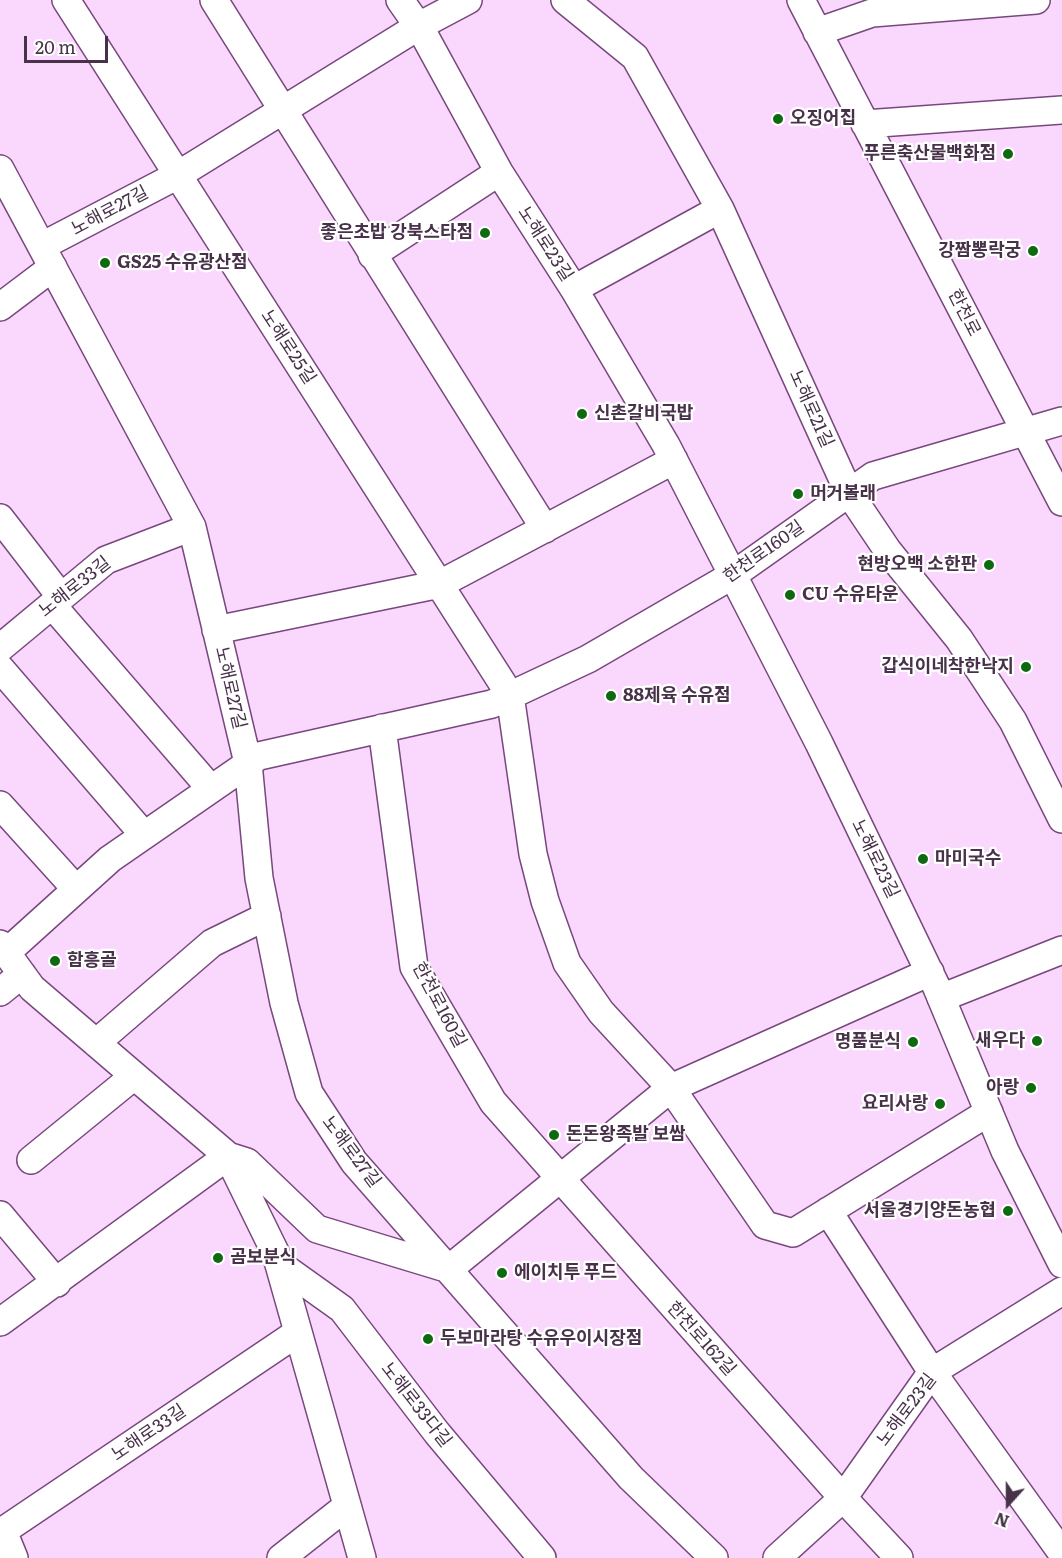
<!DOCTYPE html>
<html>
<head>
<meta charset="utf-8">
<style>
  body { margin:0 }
  #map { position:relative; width:1062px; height:1558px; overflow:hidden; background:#fad8fd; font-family:Literata,serif }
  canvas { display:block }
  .north { position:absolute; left:978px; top:1474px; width:60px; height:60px; -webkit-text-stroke:4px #fff; paint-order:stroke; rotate:201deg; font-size:16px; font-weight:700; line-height:24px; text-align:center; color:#48324a }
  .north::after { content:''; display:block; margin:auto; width:21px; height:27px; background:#48324a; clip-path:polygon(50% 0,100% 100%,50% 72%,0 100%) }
  .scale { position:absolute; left:24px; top:36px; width:84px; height:27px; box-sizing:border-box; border:3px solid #48324a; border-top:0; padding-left:8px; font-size:18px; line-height:21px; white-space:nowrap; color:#48324a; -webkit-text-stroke:4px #fff; paint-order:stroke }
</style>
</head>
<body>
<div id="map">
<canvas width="1062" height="1558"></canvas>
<div class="north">N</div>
<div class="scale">20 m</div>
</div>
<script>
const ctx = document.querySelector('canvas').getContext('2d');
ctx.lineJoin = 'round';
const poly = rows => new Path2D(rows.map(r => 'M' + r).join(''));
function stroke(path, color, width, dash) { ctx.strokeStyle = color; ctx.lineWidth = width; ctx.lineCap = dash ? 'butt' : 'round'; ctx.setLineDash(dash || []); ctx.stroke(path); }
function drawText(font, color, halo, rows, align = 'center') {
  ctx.font = font + ' Literata,"Noto Sans KR",serif'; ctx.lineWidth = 4.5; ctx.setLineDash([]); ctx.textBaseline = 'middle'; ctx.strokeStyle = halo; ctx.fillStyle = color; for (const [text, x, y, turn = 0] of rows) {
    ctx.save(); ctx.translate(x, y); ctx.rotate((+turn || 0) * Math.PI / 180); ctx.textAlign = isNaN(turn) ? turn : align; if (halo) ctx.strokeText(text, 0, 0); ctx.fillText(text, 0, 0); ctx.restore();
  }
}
const minor = poly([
  [66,0,510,695,533,854,545,901,567,963,601,1012,671,1088,765,1225,793,1233,989,1112],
  [214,0,545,529],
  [400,0,423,33,499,172,574,289,666,445,819,743,937,988,1005,1151,1062,1264],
  [565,0,635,57,720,209,849,493,888,551,959,639,1013,721,1062,819],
  [801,0,1062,502],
  [817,32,872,13,1036,0],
  [865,124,1062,110],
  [0,169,192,527,248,763,259,878,284,1003,309,1093,354,1162,631,1478,714,1558],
  [42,246,178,175,419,26,468,0],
  [372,255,499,172],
  [574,289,720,209],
  [0,307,53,267],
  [0,518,61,597],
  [52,605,211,789],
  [216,630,440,584,674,460],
  [0,648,106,560,192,527],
  [0,668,144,835],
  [382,728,414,967,493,1102,843,1498,899,1558],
  [0,805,76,889],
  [0,944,32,988,228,1156,247,1162,317,1229,449,1269],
  [7,952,110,859,259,756,492,704,588,659,733,575,873,476,1062,421],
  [0,992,22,974],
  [941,998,1062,950],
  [96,1043,212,943,267,916],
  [228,1156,276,1254,362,1558],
  [31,1160,134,1076],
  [828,1211,932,1372,1062,1553],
  [0,1215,57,1283],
  [279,1264,342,1309,437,1433,542,1558],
  [449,1269,671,1088,930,972],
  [0,1322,228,1156],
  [3,1531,14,1558],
  [0,1533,297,1333],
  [281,1558,347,1506],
  [777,1558,843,1498,932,1372,1062,1291]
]);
const markers = [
  [778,119,6,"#0f6910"],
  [1008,154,6,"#0f6910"],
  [485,233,6,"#0f6910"],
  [1033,251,6,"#0f6910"],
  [105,263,6,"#0f6910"],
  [582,414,6,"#0f6910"],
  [798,494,6,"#0f6910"],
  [989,565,6,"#0f6910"],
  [790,595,6,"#0f6910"],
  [1026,667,6,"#0f6910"],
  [611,696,6,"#0f6910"],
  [923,859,6,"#0f6910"],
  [55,961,6,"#0f6910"],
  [1037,1041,6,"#0f6910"],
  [913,1042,6,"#0f6910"],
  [1031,1088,6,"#0f6910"],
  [940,1104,6,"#0f6910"],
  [554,1135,6,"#0f6910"],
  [1008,1211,6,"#0f6910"],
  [218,1258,6,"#0f6910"],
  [502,1273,6,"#0f6910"],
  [428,1339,6,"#0f6910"]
];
const poiNames = [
  ["오징어집",790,119],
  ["푸른축산물백화점",996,154,"right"],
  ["좋은초밥 강북스타점",473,233,"right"],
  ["강짬뽕락궁",1021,251,"right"],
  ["GS25 수유광산점",117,263],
  ["신촌갈비국밥",594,414],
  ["머거볼래",810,494],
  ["현방오백 소한판",977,565,"right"],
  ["CU 수유타운",802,595],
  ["갑식이네착한낙지",1014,667,"right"],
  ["88제육 수유점",623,696],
  ["마미국수",935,859],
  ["함흥골",67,961],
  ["새우다",1025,1041,"right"],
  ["명품분식",901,1042,"right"],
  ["아랑",1019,1088,"right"],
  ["요리사랑",928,1104,"right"],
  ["돈돈왕족발 보쌈",566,1135],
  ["서울경기양돈농협",996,1211,"right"],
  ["곰보분식",230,1258],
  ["에이치투 푸드",514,1273],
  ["두보마라탕 수유우이시장점",440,1339]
];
const streetNames = [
  ["노해로27길",110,211,-28],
  ["노해로23길",545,244,57],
  ["한천로",964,313,63],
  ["노해로25길",288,347,57],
  ["노해로21길",811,409,66],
  ["한천로160길",764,552,-35],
  ["노해로33길",75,587,-38],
  ["노해로27길",230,688,77],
  ["노해로23길",875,859,64],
  ["한천로160길",439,1005,62],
  ["노해로27길",351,1152,53],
  ["한천로162길",701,1339,48],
  ["노해로33다길",416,1405,52],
  ["노해로23길",907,1410,-53],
  ["노해로33길",149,1433,-34]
];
stroke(minor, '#78477e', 30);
stroke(minor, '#fff', 27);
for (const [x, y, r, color] of markers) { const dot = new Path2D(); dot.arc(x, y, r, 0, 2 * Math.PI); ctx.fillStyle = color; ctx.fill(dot); stroke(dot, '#fff', 2); }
drawText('bold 18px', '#48324a', '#fff', poiNames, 'left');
drawText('18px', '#48324a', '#fff', streetNames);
</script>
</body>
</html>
